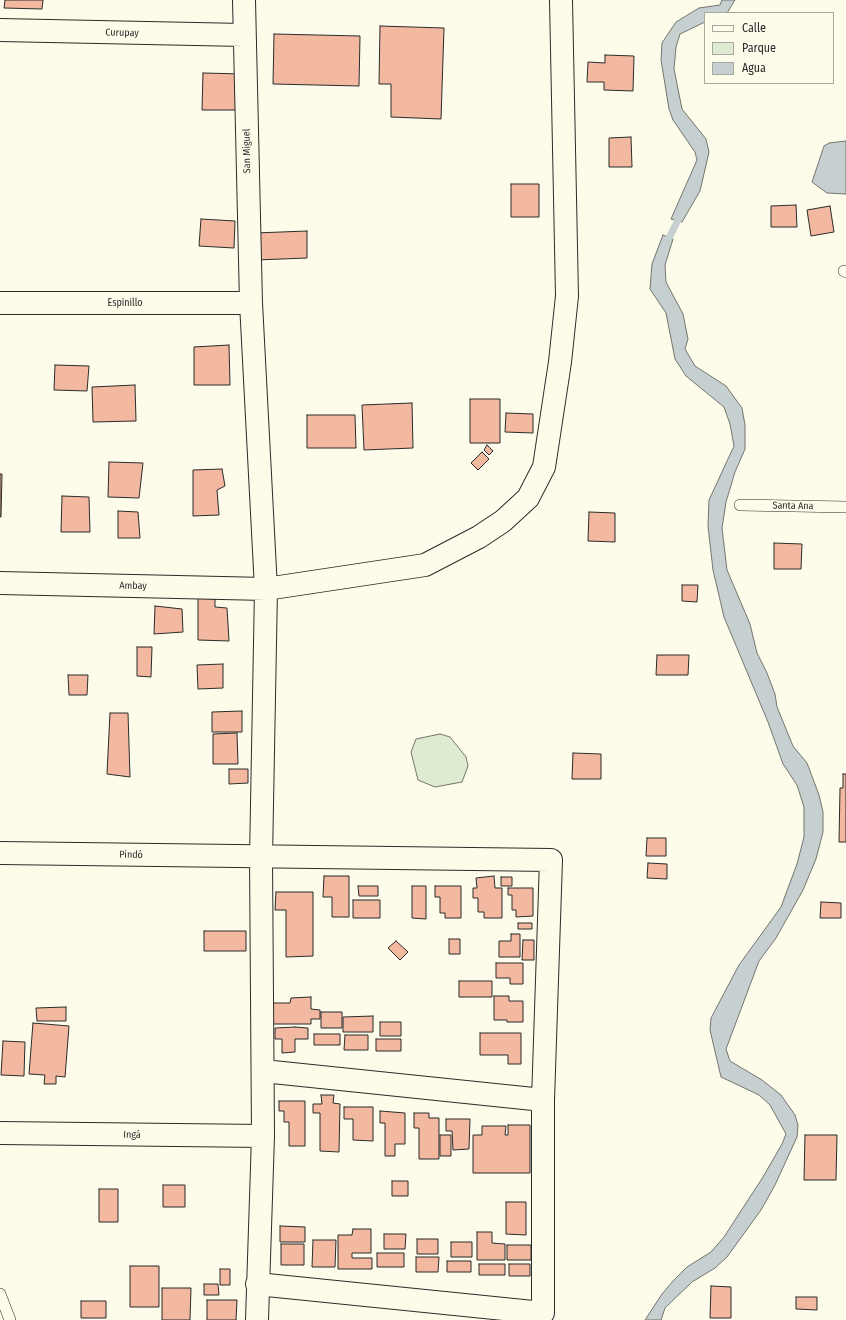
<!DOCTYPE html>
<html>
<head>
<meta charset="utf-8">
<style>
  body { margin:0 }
  #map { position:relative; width:846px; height:1320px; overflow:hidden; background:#fdfbea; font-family:"Fira Sans Condensed",sans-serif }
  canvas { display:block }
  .legend { position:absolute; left:704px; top:12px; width:130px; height:72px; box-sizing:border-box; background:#fdfbea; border:1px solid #a9a89e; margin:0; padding:5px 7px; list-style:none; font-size:12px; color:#2b2b2b }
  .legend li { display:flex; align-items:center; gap:8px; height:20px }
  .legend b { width:20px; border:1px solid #a9a89e }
</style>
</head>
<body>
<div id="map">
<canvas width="846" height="1320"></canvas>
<ul class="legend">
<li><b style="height:5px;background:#fdfbea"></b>Calle</li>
<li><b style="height:11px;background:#deebd1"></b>Parque</li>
<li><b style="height:11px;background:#c7d0d0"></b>Agua</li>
</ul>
</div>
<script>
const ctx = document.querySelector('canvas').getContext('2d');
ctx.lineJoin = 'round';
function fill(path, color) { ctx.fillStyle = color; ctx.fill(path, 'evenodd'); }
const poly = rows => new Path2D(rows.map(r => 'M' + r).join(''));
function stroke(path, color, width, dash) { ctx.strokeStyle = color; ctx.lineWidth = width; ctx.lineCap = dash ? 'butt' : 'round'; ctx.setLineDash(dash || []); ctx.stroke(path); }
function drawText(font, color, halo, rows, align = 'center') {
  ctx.font = font + ' "Fira Sans Condensed",sans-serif'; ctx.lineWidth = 3; ctx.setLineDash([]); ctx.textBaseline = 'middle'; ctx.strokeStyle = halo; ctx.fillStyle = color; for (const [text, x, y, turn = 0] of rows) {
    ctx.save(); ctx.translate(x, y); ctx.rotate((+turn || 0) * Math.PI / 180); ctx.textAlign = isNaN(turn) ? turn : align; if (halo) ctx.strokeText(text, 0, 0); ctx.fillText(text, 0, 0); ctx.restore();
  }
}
const green = poly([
  [440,734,450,737,466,757,468,766,462,782,435,787,418,780,411,752,416,739,440,734]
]);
const water = poly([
  [722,0,735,0,727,13,705,13,705,22,680,34,676,47,674,69,682,109,706,139,709,152,700,191,682,222,671,219,697,160,695,152,673,120,669,109,661,60,662,43,676,22,699,8,720,5,722,0],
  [846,141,846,194,827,193,812,182,824,146,829,143,846,141],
  [663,235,673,239,665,265,666,282,683,314,688,339,685,349,695,366,726,386,742,408,745,425,745,449,735,472,726,502,722,528,727,570,750,624,757,653,767,673,775,694,777,707,793,746,807,763,819,795,823,812,823,832,816,859,803,890,776,938,759,961,726,1049,730,1061,762,1080,781,1095,795,1115,798,1125,797,1137,775,1185,761,1210,727,1257,715,1268,692,1282,665,1308,661,1320,645,1320,662,1294,673,1281,687,1267,711,1252,724,1237,763,1177,782,1144,786,1134,770,1105,759,1095,721,1077,710,1030,711,1018,739,965,781,907,797,864,804,837,804,807,797,785,783,764,768,722,724,617,713,570,708,526,709,500,734,446,730,424,724,407,686,376,675,359,666,313,650,289,652,264,663,235]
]);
const stream = poly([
  [665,246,682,212]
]);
const building = poly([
  [5,0,43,0,42,9,4,8,5,0],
  [380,26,444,28,441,119,391,117,391,84,379,84,380,26],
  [274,34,360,36,359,86,273,84,274,34],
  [605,55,634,56,633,91,604,90,604,82,587,82,588,62,605,63,605,55],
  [203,73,243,74,242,110,202,110,203,73],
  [631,137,632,167,609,167,609,138,631,137],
  [511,184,539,184,539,217,511,217,511,184],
  [796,205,797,227,771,227,771,206,796,205],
  [830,206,834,232,811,236,807,210,830,206],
  [201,219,235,221,234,248,199,246,201,219],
  [307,231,307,258,256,260,255,233,307,231],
  [229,345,230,385,194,385,194,347,229,345],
  [55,365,89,366,87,391,54,390,55,365],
  [135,385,136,421,93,422,92,387,135,385],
  [470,399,500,399,500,443,470,443,470,399],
  [412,403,413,448,364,450,362,405,412,403],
  [506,413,533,414,533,433,505,432,506,413],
  [307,415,355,415,356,448,307,448,307,415],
  [487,445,493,451,489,455,484,450,487,445],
  [482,452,489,459,478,470,471,463,482,452],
  [109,462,143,463,139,498,108,497,109,462],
  [222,469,225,486,217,490,219,515,193,516,193,470,222,469],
  [0,474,2,474,1,517,0,517,0,474],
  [62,496,89,497,90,532,61,532,62,496],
  [118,511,138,512,140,538,118,538,118,511],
  [589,512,615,513,615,542,588,541,589,512],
  [774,543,802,544,801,569,774,569,774,543],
  [682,585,698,585,697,602,682,601,682,585],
  [198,598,215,599,215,607,227,608,229,641,198,640,198,598],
  [155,606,182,609,183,632,154,634,155,606],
  [137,647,152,647,151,677,137,676,137,647],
  [657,655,689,655,688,675,656,675,657,655],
  [223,664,223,688,198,689,197,665,223,664],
  [68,675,88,675,87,695,69,695,68,675],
  [242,711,242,732,212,732,212,712,242,711],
  [110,713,128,713,130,777,107,774,110,713],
  [237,733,238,764,213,764,213,734,237,733],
  [573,753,601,754,601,779,572,779,573,753],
  [229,769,248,769,248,783,229,784,229,769],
  [843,774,846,774,846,842,839,842,840,788,843,788,843,774],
  [647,838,666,838,666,856,646,856,647,838],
  [648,863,667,864,667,879,647,878,648,863],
  [324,876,349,876,349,917,332,917,332,897,323,897,324,876],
  [494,876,495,888,502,888,502,918,484,918,484,912,478,912,478,898,473,898,473,888,477,888,476,878,494,876],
  [501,877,512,877,512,886,501,886,501,877],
  [358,886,378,886,378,896,359,896,358,886],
  [412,886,426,886,426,919,412,918,412,886],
  [435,886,461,886,461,918,445,918,445,913,440,913,440,897,435,897,435,886],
  [508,888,533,888,533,916,516,917,516,910,512,910,512,895,508,895,508,888],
  [276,892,313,892,313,956,286,957,286,910,275,910,276,892],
  [353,900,380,900,380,918,353,918,353,900],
  [821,902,841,903,841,918,820,918,821,902],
  [518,923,532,923,532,929,518,929,518,923],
  [204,931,246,931,246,951,204,951,204,931],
  [511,934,520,934,520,957,499,957,499,941,511,941,511,934],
  [449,939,460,939,460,954,449,954,449,939],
  [523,940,534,940,534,960,522,960,523,940],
  [396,941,408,952,400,960,388,948,396,941],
  [496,963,523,963,523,984,510,984,510,978,496,978,496,963],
  [459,981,492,981,492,997,459,997,459,981],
  [494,996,509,996,509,1001,523,1001,523,1022,507,1022,507,1020,494,1020,494,996],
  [311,997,311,1009,320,1010,320,1019,311,1019,311,1024,271,1024,271,1003,290,1003,291,998,311,997],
  [66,1007,66,1021,37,1021,36,1008,66,1007],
  [321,1012,342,1012,342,1028,321,1028,321,1012],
  [373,1016,373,1032,343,1032,343,1017,373,1016],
  [380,1022,401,1022,401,1036,380,1036,380,1022],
  [33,1023,69,1026,65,1077,56,1076,56,1084,44,1084,45,1075,29,1074,33,1023],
  [295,1027,308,1028,308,1039,295,1039,295,1052,282,1053,282,1039,275,1039,275,1028,295,1027],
  [480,1033,521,1033,521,1064,508,1064,508,1055,480,1055,480,1033],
  [314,1034,340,1034,340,1045,314,1045,314,1034],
  [345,1035,368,1035,368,1050,344,1050,345,1035],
  [376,1039,401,1039,401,1051,376,1051,376,1039],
  [3,1041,25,1042,24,1076,1,1075,3,1041],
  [321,1095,334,1095,333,1103,340,1104,339,1152,320,1151,320,1113,313,1113,313,1104,322,1104,321,1095],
  [279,1101,305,1101,305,1146,289,1146,289,1122,284,1122,284,1111,279,1111,279,1101],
  [344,1107,373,1107,373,1141,353,1140,353,1119,344,1119,344,1107],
  [380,1111,405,1113,405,1144,395,1144,395,1156,385,1156,385,1123,380,1123,380,1111],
  [414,1113,429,1113,429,1118,439,1118,439,1159,419,1159,419,1128,414,1128,414,1113],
  [446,1119,470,1119,469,1149,453,1150,452,1131,446,1131,446,1119],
  [508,1125,530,1125,530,1173,473,1173,473,1135,482,1135,482,1126,506,1126,505,1135,508,1135,508,1125],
  [440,1135,451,1135,451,1156,440,1156,440,1135],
  [805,1135,837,1135,836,1180,804,1180,805,1135],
  [392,1181,408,1181,408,1196,392,1196,392,1181],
  [163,1185,185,1185,185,1207,163,1207,163,1185],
  [99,1189,118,1189,118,1222,99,1222,99,1189],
  [506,1202,526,1202,526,1235,506,1234,506,1202],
  [280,1226,305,1227,305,1242,280,1242,280,1226],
  [353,1229,371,1229,371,1253,352,1253,352,1258,372,1258,372,1269,338,1269,338,1235,352,1235,353,1229],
  [477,1232,492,1232,492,1243,505,1244,505,1260,477,1260,477,1232],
  [384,1234,406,1234,405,1249,384,1249,384,1234],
  [417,1239,438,1239,438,1254,417,1254,417,1239],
  [313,1240,336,1240,335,1267,312,1267,313,1240],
  [451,1242,472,1242,472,1257,451,1257,451,1242],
  [281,1244,304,1244,304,1265,281,1265,281,1244],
  [507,1245,531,1245,531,1260,507,1260,507,1245],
  [377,1253,404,1253,404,1267,377,1267,377,1253],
  [416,1257,439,1257,438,1272,416,1272,416,1257],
  [447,1261,471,1261,471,1272,447,1272,447,1261],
  [479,1264,505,1264,505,1275,479,1275,479,1264],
  [509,1264,530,1264,530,1276,509,1276,509,1264],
  [130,1266,159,1266,159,1307,130,1307,130,1266],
  [220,1269,230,1269,230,1285,220,1285,220,1269],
  [204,1284,218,1284,219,1295,204,1295,204,1284],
  [711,1286,731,1287,731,1318,710,1318,711,1286],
  [162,1288,191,1288,190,1320,162,1320,162,1288],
  [796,1297,817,1297,817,1310,796,1309,796,1297],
  [207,1300,237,1300,236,1320,207,1320,207,1300],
  [81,1301,106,1301,106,1318,81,1318,81,1301]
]);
const service = poly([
  [844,271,846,272],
  [740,505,846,507],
  [0,1294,10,1320]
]);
const minor = poly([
  [244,0,251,303,266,589,261,858,263,1136,257,1320],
  [0,30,244,35],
  [0,303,251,303],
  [0,583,266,589,425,565,479,537,503,521,528,498,544,467,560,362,567,296,561,0],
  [0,853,551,860,543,1100,543,1313,257,1284],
  [263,1071,543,1100],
  [0,1133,263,1136]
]);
const streetNames = [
  ["Curupay",122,33,1],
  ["San Miguel",247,151,-91],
  ["Espinillo",125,303],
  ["Santa Ana",793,506,1],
  ["Ambay",133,586,1],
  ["Pindó",131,855,1],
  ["Ingá",132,1135,1]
];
fill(green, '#deebd1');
stroke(green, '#74746e', 1);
fill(water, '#c7d0d0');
stroke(water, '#74746e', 1);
stroke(stream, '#c7d0d0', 7);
fill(building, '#f2b8a0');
stroke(building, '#2b2b2b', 1);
stroke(service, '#2b2b2b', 12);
stroke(minor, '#2b2b2b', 24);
stroke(service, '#fdfbea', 11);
stroke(minor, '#fdfbea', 22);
drawText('10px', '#2b2b2b', '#fdfbea', streetNames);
</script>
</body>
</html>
